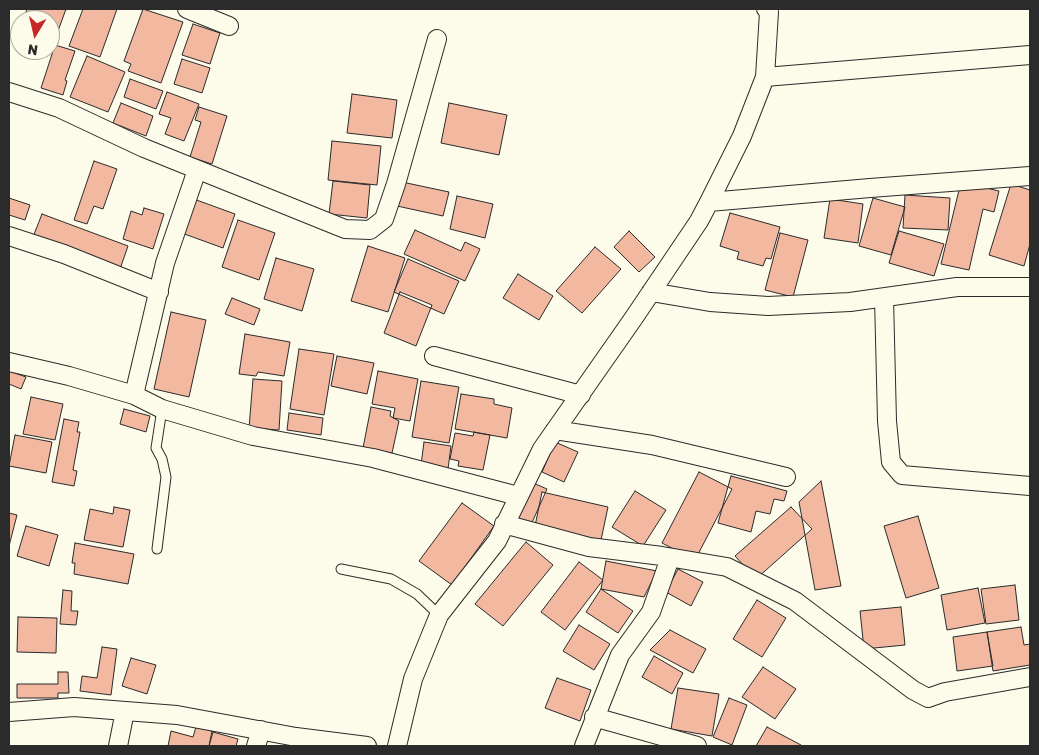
<!DOCTYPE html>
<html>
<head>
<meta charset="utf-8">
<style>
  body { margin:0 }
  #map { position:relative; width:1039px; height:755px; overflow:hidden; background:#fdfbea; font-family:Rubik,sans-serif }
  canvas { display:block }
  .frame { position:absolute; inset:0; border:10px solid #2b2b2b; pointer-events:none }
  .north { position:absolute; left:10px; top:10px; width:50px; height:50px; box-sizing:border-box; background:#fdfbea; border:1px solid #a9a89e; border-radius:50%; rotate:189deg; font-size:14px; font-weight:700; line-height:20px; text-align:center; color:#2b2b2b }
  .north::after { content:''; display:block; margin:auto; width:18px; height:22px; background:#c62828; clip-path:polygon(50% 0,100% 100%,50% 72%,0 100%) }
</style>
</head>
<body>
<div id="map">
<canvas width="1039" height="755"></canvas>
<div class="frame"></div>
<div class="north">N</div>
</div>
<script>
const ctx = document.querySelector('canvas').getContext('2d');
ctx.lineJoin = 'round';
function fill(path, color) { ctx.fillStyle = color; ctx.fill(path, 'evenodd'); }
const poly = rows => new Path2D(rows.map(r => 'M' + r).join(''));
function stroke(path, color, width, dash) { ctx.strokeStyle = color; ctx.lineWidth = width; ctx.lineCap = dash ? 'butt' : 'round'; ctx.setLineDash(dash || []); ctx.stroke(path); }
const building = poly([
  [27,9,66,9,54,42,50,40,50,20,23,20,27,9],
  [83,9,117,9,100,57,69,46,83,9],
  [143,9,183,22,161,83,128,71,131,64,124,61,143,9],
  [193,24,220,33,210,64,182,55,193,24],
  [55,45,75,51,65,80,67,81,63,95,41,88,55,45],
  [87,56,125,72,108,112,70,97,87,56],
  [182,59,210,68,202,93,174,84,182,59],
  [130,79,163,91,156,109,124,97,130,79],
  [167,92,199,104,184,141,165,134,171,118,159,114,167,92],
  [352,94,397,100,392,138,347,133,352,94],
  [121,103,153,116,146,136,113,123,121,103],
  [449,103,507,115,499,155,441,143,449,103],
  [199,107,227,116,212,164,190,157,201,122,195,120,199,107],
  [332,141,381,146,377,185,328,180,332,141],
  [94,161,117,169,103,209,94,206,87,224,74,220,94,161],
  [333,181,370,185,367,218,329,214,333,181],
  [402,182,449,192,443,216,397,206,402,182],
  [961,182,999,191,994,212,983,209,969,270,941,264,961,182],
  [1011,184,1030,190,1030,244,1024,266,989,255,1011,184],
  [905,195,950,198,948,230,903,228,905,195],
  [457,196,493,204,485,238,450,229,457,196],
  [9,198,30,205,25,220,9,215,9,198],
  [191,198,235,214,223,248,179,232,191,198],
  [873,198,905,207,891,255,859,246,873,198],
  [830,199,863,204,858,243,824,238,830,199],
  [144,208,164,214,153,249,123,239,131,211,142,215,144,208],
  [730,213,780,227,771,259,766,258,763,266,737,259,739,252,720,246,730,213],
  [42,214,128,246,120,269,33,237,42,214],
  [238,220,275,233,259,280,222,267,238,220],
  [415,230,461,251,465,242,480,249,465,281,404,254,415,230],
  [629,231,655,257,639,272,614,247,629,231],
  [899,231,944,244,934,276,889,263,899,231],
  [780,233,808,240,793,297,765,290,780,233],
  [368,246,405,258,388,312,351,301,368,246],
  [595,247,621,269,582,313,556,291,595,247],
  [276,258,314,269,302,311,264,299,276,258],
  [408,259,459,281,444,314,394,292,408,259],
  [518,274,553,296,539,320,503,298,518,274],
  [400,292,432,305,416,346,384,333,400,292],
  [232,298,260,309,254,325,225,314,232,298],
  [171,312,206,320,189,397,154,389,171,312],
  [245,334,290,342,284,376,258,372,256,376,239,374,245,334],
  [299,349,334,354,324,415,290,409,299,349],
  [337,356,374,363,367,394,331,386,337,356],
  [9,371,26,377,21,389,9,384,9,371],
  [378,371,418,379,410,421,393,418,395,408,372,404,378,371],
  [253,379,282,381,279,430,249,428,253,379],
  [421,381,459,387,449,443,412,437,421,381],
  [461,394,494,399,494,404,512,408,507,438,455,429,461,394],
  [31,397,63,404,55,440,23,434,31,397],
  [371,407,391,411,390,416,399,421,392,453,363,448,371,407],
  [124,409,150,416,146,432,120,424,124,409],
  [289,413,323,418,321,435,287,430,289,413],
  [64,419,79,422,77,432,80,432,73,470,77,471,74,486,52,482,64,419],
  [474,432,490,435,483,470,458,466,459,461,450,459,455,433,473,436,474,432],
  [15,435,52,442,46,473,9,466,15,435],
  [424,442,451,446,448,469,421,465,424,442],
  [555,442,578,452,564,482,542,472,555,442],
  [699,472,732,489,695,560,662,543,699,472],
  [731,476,787,491,784,501,774,499,770,514,756,511,751,532,718,523,731,476],
  [821,481,841,586,815,590,799,502,821,481],
  [531,482,547,489,530,527,514,519,531,482],
  [635,491,666,510,643,546,612,527,635,491],
  [542,492,608,507,601,540,535,526,542,492],
  [462,503,494,526,452,585,419,561,462,503],
  [114,507,130,510,123,547,84,540,90,509,113,514,114,507],
  [791,507,812,529,756,579,735,556,791,507],
  [9,513,17,515,9,546,9,513],
  [918,516,939,588,906,598,884,526,918,516],
  [26,526,58,535,49,566,17,556,26,526],
  [526,542,553,565,503,626,475,604,526,542],
  [75,543,134,554,128,584,74,574,75,563,72,563,75,543],
  [606,561,657,571,644,597,601,589,606,561],
  [579,562,603,580,565,630,541,612,579,562],
  [678,569,703,582,691,606,666,592,678,569],
  [1015,585,1019,620,986,624,981,589,1015,585],
  [978,588,985,623,947,630,941,595,978,588],
  [601,589,633,611,618,633,586,612,601,589],
  [63,590,72,591,71,611,78,611,76,625,60,624,63,590],
  [757,600,786,618,762,657,733,639,757,600],
  [901,607,905,645,864,649,860,611,901,607],
  [18,617,57,618,56,653,17,652,18,617],
  [579,625,610,644,594,670,563,651,579,625],
  [1021,627,1024,645,1030,644,1030,665,993,671,987,632,1021,627],
  [670,630,706,649,693,673,650,650,670,630],
  [987,632,993,666,957,671,953,637,987,632],
  [102,647,117,649,111,695,80,691,82,676,97,678,102,647],
  [654,656,683,673,672,694,642,677,654,656],
  [131,658,156,665,147,694,122,686,131,658],
  [763,667,796,689,775,719,742,697,763,667],
  [58,672,68,672,69,693,58,693,58,698,17,698,17,684,58,684,58,672],
  [557,678,591,690,580,721,545,708,557,678],
  [678,688,719,694,712,736,671,729,678,688],
  [729,698,747,705,732,745,713,737,729,698],
  [196,727,212,731,209,746,168,746,171,731,193,737,196,727],
  [767,727,801,745,800,746,756,746,767,727],
  [213,732,238,739,236,746,209,746,213,732]
]);
const service = poly([
  [157,549,166,477,162,459,156,448,162,409],
  [341,569,391,579,417,594,439,615]
]);
const minor = poly([
  [187,9,229,26],
  [765,77,1030,55],
  [9,92,59,108,144,148,345,229,370,230,384,219,396,184,437,39],
  [709,202,870,188,1030,176],
  [9,236,64,254,159,292],
  [651,292,710,302,768,306,850,302,957,287,1030,287],
  [884,298,887,421,891,462,902,475,1030,486],
  [434,356,581,395],
  [9,362,69,376,134,395,162,409,253,436,373,458,518,496],
  [134,395,165,263,197,170],
  [555,430,652,445,786,477],
  [504,524,589,547,662,556,727,567,795,601,913,690,928,698,945,692,1030,677],
  [9,712,74,707,177,715,296,737,367,746],
  [594,717,697,746],
  [118,746,125,711],
  [256,746,261,730],
  [397,746,413,679,439,615,497,541,542,449,633,319,699,221,709,202,742,136,765,77,769,12,766,9],
  [584,746,620,655,651,612,670,558]
]);
fill(building, '#f2b8a0');
stroke(building, '#2b2b2b', 1);
stroke(service, '#2b2b2b', 11);
stroke(minor, '#2b2b2b', 20);
stroke(service, '#fdfbea', 9);
stroke(minor, '#fdfbea', 18);
</script>
</body>
</html>
